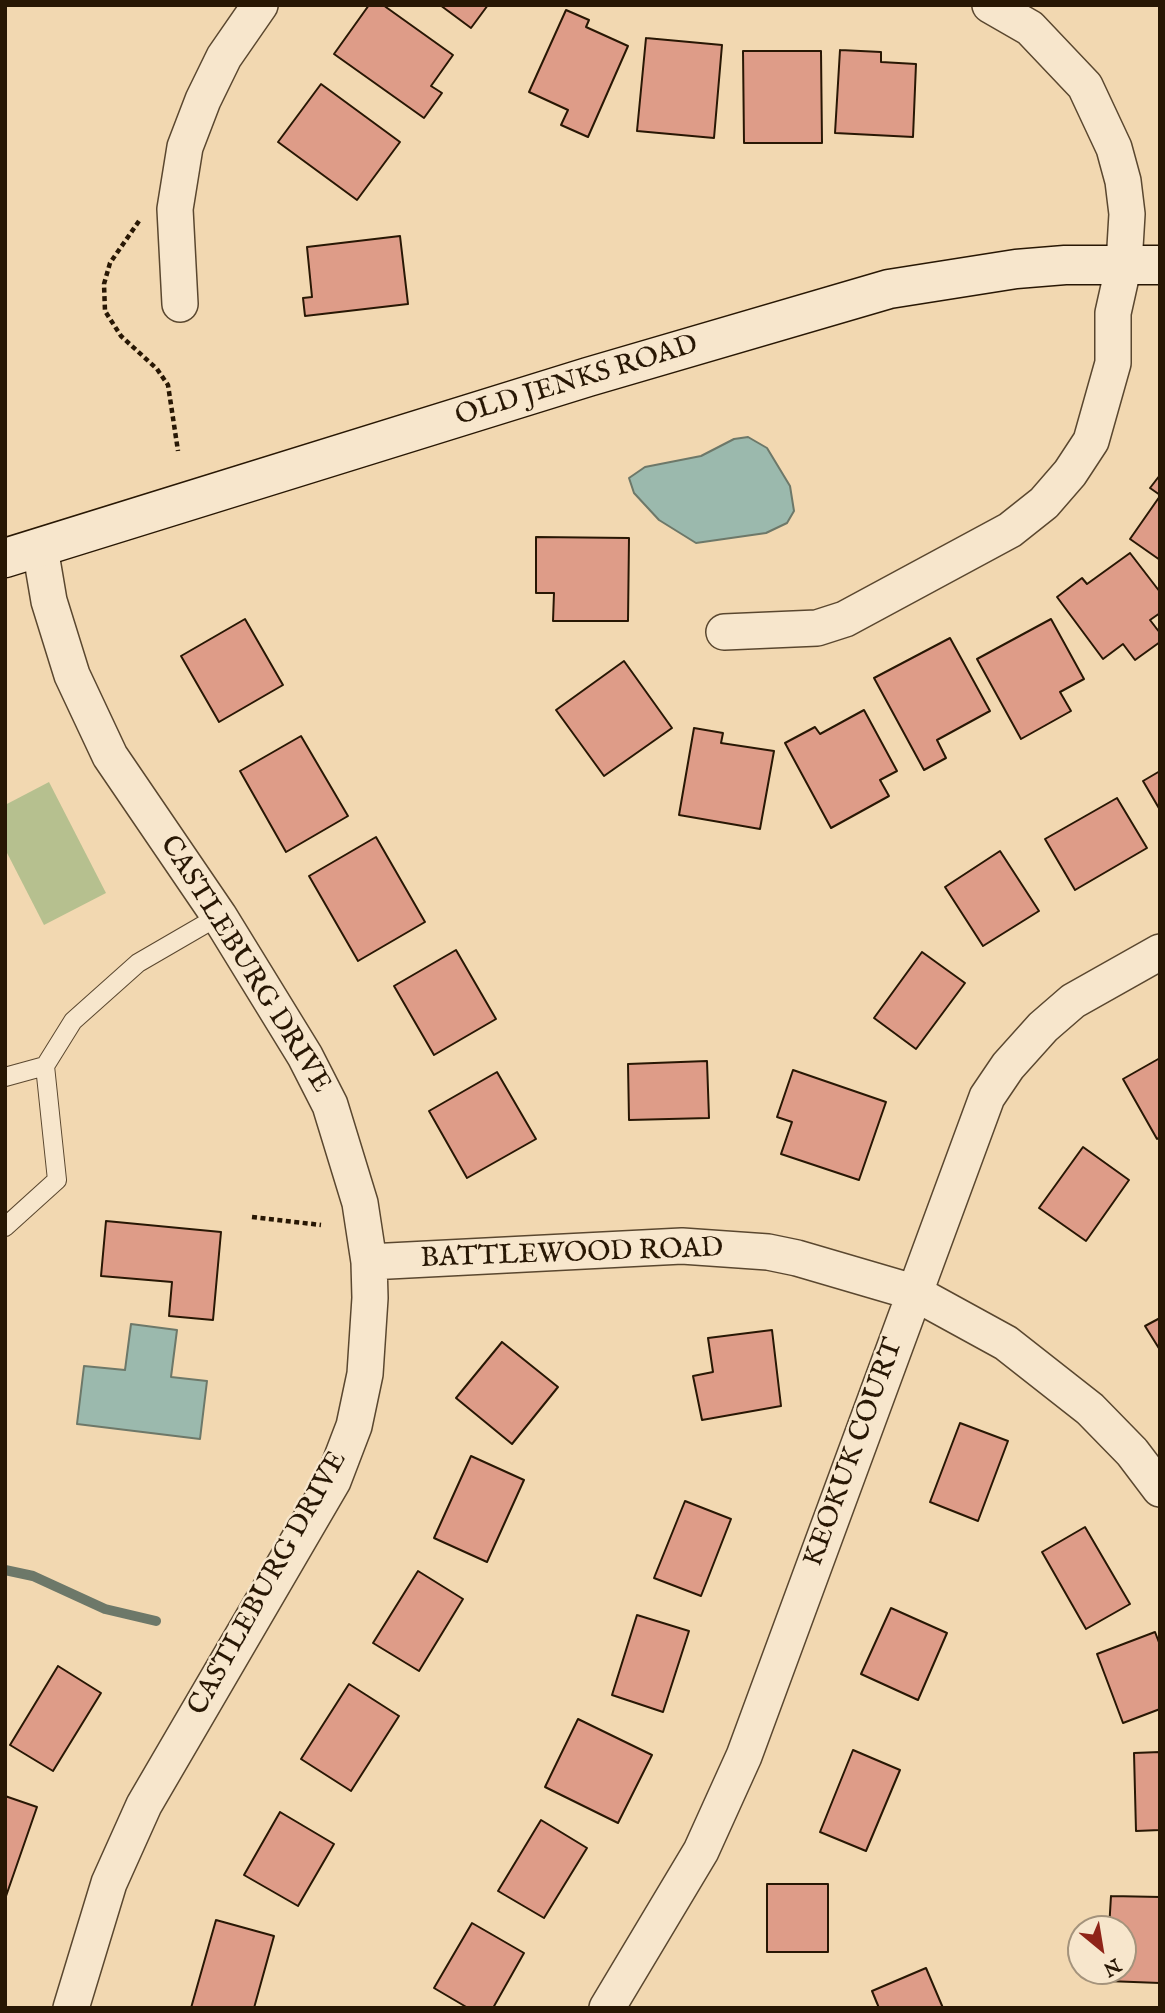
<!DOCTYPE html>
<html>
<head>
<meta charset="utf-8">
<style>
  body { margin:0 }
  #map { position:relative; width:1165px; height:2013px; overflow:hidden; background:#f2d8b1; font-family:"IM FELL English",serif }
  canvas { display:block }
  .frame { position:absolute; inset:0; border:7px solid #281704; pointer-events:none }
  .north { position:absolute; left:1067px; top:1915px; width:70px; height:70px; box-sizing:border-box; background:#f7e6cc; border:2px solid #a4937c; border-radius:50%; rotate:150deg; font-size:19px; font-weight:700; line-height:28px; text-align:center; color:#281704 }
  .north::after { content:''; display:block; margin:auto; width:24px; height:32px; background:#8f2418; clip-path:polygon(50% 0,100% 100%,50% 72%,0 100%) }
</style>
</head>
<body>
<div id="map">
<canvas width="1165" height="2013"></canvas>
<div class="frame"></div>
<div class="north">N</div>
</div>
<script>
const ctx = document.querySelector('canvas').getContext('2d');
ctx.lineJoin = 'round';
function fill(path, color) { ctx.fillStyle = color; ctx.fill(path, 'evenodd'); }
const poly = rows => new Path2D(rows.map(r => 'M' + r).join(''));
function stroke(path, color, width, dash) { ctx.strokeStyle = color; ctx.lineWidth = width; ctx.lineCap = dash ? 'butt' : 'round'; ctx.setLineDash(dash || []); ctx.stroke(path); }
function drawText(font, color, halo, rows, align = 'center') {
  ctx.font = font + ' "IM FELL English",serif'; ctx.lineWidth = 5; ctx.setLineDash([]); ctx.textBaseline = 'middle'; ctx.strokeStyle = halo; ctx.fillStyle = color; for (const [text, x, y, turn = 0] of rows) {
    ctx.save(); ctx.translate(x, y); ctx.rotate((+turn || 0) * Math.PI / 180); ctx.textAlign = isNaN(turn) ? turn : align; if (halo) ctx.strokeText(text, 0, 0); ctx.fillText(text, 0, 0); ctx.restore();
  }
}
const green = poly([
  [49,782,106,893,44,925,5,849,5,805]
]);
const water = poly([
  [748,437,767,448,790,486,794,511,787,523,766,533,696,543,659,520,634,493,629,478,645,467,701,456,734,439,748,437],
  [131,1324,177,1330,171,1377,207,1381,200,1439,77,1424,84,1366,125,1370,131,1324]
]);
const stream = poly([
  [5,1570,33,1576,105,1609,156,1621]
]);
const building = poly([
  [369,5,383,5,453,55,431,86,442,93,424,118,334,54,369,5],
  [440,5,488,5,471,28,440,5],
  [566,10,589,20,586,27,628,46,588,137,561,125,568,110,529,92,566,10],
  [646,38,722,45,714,138,637,131,646,38],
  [840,50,881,52,881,62,916,64,913,137,835,133,840,50],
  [743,51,821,51,822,143,744,143,743,51],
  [321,84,400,142,357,200,278,142,321,84],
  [400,236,408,304,305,316,303,298,312,297,307,247,400,236],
  [1160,475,1160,495,1150,488,1160,475],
  [1160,496,1160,560,1130,539,1160,496],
  [536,537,629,538,628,621,553,621,554,593,536,593,536,537],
  [1130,553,1160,592,1160,613,1150,620,1160,633,1160,642,1135,660,1123,644,1103,659,1057,597,1082,578,1087,584,1130,553],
  [245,619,283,685,219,722,181,656,245,619],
  [1051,619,1084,679,1060,692,1071,711,1021,739,977,659,1051,619],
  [950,638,990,711,937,740,946,758,924,770,874,678,950,638],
  [624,661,672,728,604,776,556,710,624,661],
  [864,710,897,771,880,780,889,796,831,828,785,743,815,727,820,734,864,710],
  [694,728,723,733,721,743,774,751,760,829,679,815,694,728],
  [301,736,348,816,286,852,240,771,301,736],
  [1160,771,1160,810,1143,781,1160,771],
  [1117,798,1147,848,1075,890,1045,839,1117,798],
  [376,837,425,922,358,961,309,876,376,837],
  [1000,851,1039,911,983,946,945,887,1000,851],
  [456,950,496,1019,434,1055,394,986,456,950],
  [922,952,965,983,916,1049,874,1018,922,952],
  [1160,1058,1160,1137,1157,1139,1123,1079,1160,1058],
  [707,1061,709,1118,629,1120,628,1064,707,1061],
  [793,1070,886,1102,859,1180,781,1154,792,1122,777,1117,793,1070],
  [497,1072,536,1139,467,1178,429,1111,497,1072],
  [1083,1147,1129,1180,1086,1241,1039,1208,1083,1147],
  [106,1221,221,1232,213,1320,169,1316,172,1282,101,1276,106,1221],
  [1160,1318,1160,1350,1145,1326,1160,1318],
  [772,1330,781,1406,702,1420,693,1376,713,1372,708,1338,772,1330],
  [502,1342,558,1387,512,1444,456,1398,502,1342],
  [960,1423,1008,1441,978,1521,930,1502,960,1423],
  [471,1456,524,1480,487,1562,434,1538,471,1456],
  [685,1501,731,1519,701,1596,654,1578,685,1501],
  [1085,1527,1130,1604,1086,1629,1042,1552,1085,1527],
  [418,1571,463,1599,419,1671,373,1643,418,1571],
  [891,1608,947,1633,918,1700,861,1674,891,1608],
  [637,1615,689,1631,663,1712,612,1695,637,1615],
  [1155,1632,1160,1645,1160,1709,1123,1723,1097,1654,1155,1632],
  [58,1666,101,1693,53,1771,10,1745,58,1666],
  [349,1684,399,1716,351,1791,301,1759,349,1684],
  [578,1719,652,1755,618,1823,545,1787,578,1719],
  [853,1750,900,1770,866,1851,820,1832,853,1750],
  [1160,1752,1160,1830,1136,1831,1134,1753,1160,1752],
  [5,1796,37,1807,5,1899,5,1796],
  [280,1812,334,1844,298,1906,244,1875,280,1812],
  [541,1820,587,1848,544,1918,498,1891,541,1820],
  [767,1884,828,1884,828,1952,767,1952,767,1884],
  [1111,1896,1160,1897,1160,1983,1107,1981,1108,1971,1123,1971,1123,1929,1109,1929,1111,1896],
  [216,1920,274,1936,254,2008,191,2008,216,1920],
  [472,1923,524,1953,493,2008,468,2008,434,1988,472,1923],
  [926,1968,943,2008,879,2008,872,1991,926,1968]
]);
const path = poly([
  [139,221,110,263,104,284,105,311,121,336,157,369,168,385,178,451],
  [252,1217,321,1225]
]);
const lane = poly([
  [5,1077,45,1066],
  [5,1227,57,1180,45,1066,73,1021,138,963,219,916]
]);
const street = poly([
  [180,304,175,209,185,147,203,100,224,57,260,5],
  [40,548,49,601,72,675,110,756,219,916,305,1056,330,1105,360,1203,369,1262,370,1298,365,1374,354,1426,333,1481,144,1805,109,1883,71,2008],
  [724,632,817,628,845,619,1010,530,1044,503,1070,473,1091,441,1113,363,1113,313,1124,264,1127,214,1123,181,1114,148,1085,86,1030,28,990,5],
  [369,1262,682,1246,768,1252,797,1258,913,1292,1006,1343,1090,1409,1132,1452,1160,1489],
  [607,2008,701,1851,744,1756,987,1097,1008,1066,1043,1027,1073,1001,1160,952]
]);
const secondary = poly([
  [5,558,588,377,889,289,1016,269,1065,265,1160,265]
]);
const streetNames = [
  ["OLD JENKS ROAD",577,382,-17],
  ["CASTLEBURG DRIVE",244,965,58],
  ["BATTLEWOOD ROAD",572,1255,-2],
  ["KEOKUK COURT",855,1453,-70],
  ["CASTLEBURG DRIVE",269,1584,-61]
];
fill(green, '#b6c08f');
fill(water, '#9bb9ad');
stroke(water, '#6d7869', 2);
stroke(stream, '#6d7869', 10);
fill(building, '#de9c88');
stroke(building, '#281704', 2);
stroke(lane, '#5a472f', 20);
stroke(street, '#5a472f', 38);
stroke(secondary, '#281704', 41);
stroke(path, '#281704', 4.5, [5, 3.5]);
stroke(lane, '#f7e6cc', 18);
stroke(street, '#f7e6cc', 35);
stroke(secondary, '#f7e6cc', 38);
drawText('28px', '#281704', '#f7e6cc', streetNames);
</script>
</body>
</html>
